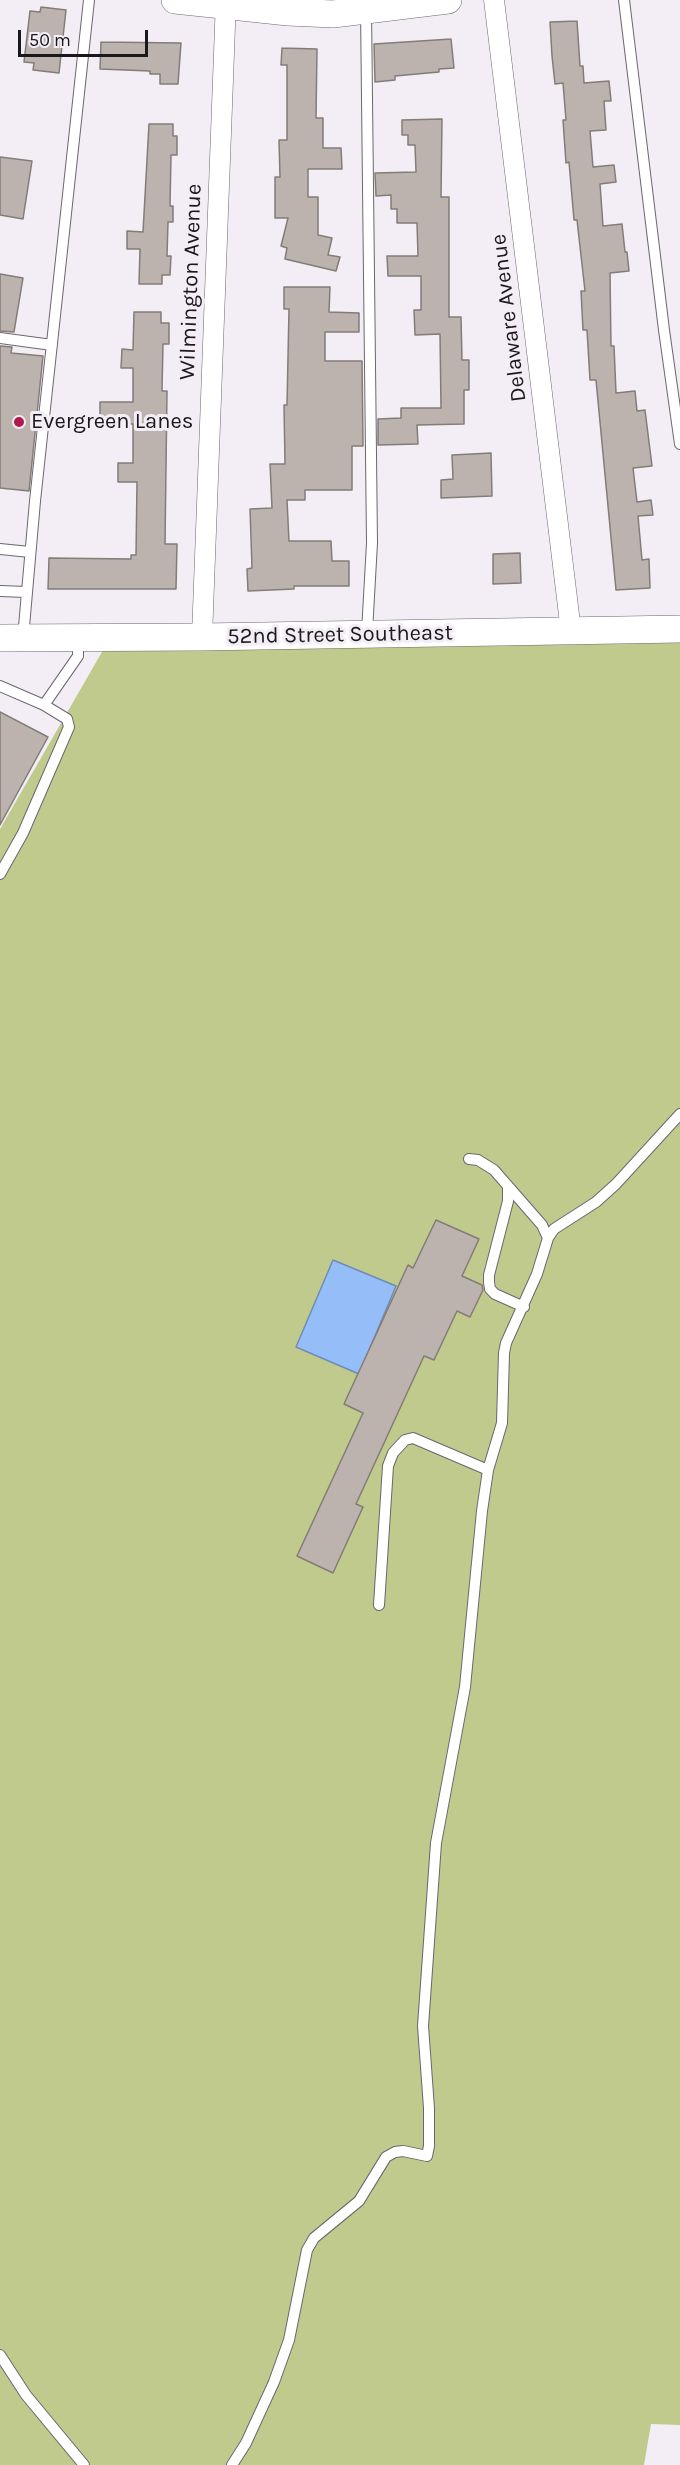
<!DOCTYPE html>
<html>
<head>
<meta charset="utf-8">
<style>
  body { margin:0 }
  #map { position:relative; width:680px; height:2465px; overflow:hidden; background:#f3eef5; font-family:Karla,sans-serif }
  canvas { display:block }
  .scale { position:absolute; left:18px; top:30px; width:130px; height:27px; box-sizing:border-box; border:3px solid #1a181b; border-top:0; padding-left:8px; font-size:18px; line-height:21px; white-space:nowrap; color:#1a181b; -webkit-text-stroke:4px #f3eef5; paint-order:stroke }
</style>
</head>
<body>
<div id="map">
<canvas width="680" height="2465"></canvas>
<div class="scale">50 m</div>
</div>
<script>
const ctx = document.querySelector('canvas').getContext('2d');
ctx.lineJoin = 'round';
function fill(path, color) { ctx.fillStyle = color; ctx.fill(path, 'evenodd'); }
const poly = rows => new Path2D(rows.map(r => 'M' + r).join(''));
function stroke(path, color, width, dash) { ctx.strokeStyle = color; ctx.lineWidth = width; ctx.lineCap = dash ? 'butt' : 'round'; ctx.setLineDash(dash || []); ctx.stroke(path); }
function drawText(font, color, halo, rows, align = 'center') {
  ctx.font = font + ' Karla,sans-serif'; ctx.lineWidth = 6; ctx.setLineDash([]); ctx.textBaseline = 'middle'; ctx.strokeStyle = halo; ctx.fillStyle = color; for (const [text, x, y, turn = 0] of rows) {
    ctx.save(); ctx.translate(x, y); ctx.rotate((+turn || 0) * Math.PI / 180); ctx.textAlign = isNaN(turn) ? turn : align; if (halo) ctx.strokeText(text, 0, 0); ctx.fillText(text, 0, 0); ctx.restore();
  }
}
const green = poly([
  [680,629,680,2425,651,2424,644,2465,0,2465,0,829,110,638]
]);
const water = poly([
  [333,1260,396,1286,359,1374,296,1347,333,1260]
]);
const building = poly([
  [41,7,66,10,59,73,33,70,34,63,24,62,30,11,40,12,41,7],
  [577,21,580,66,583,66,584,83,609,81,611,101,604,101,606,130,590,131,593,167,614,165,616,182,600,184,603,226,622,224,625,252,627,252,629,271,610,273,611,346,614,346,616,393,635,391,637,411,645,410,652,466,633,468,637,502,651,500,653,515,638,516,642,560,649,559,650,588,616,590,596,380,590,380,587,330,583,330,581,291,585,291,577,220,574,220,569,162,566,163,563,120,566,120,563,83,555,84,552,56,550,22,577,21],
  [451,39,454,68,439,69,439,72,395,76,395,80,375,82,374,44,451,39],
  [101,42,181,43,178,84,160,84,160,74,150,74,150,71,100,69,101,42],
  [282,48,317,49,316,118,323,118,323,148,341,148,342,169,308,169,308,197,318,197,318,235,332,238,328,255,340,257,336,271,285,259,287,248,281,246,288,218,275,218,275,177,280,177,279,140,287,140,287,65,281,65,282,48],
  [442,119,441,197,449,197,449,317,461,317,462,360,469,360,469,390,464,390,464,424,417,425,418,444,378,445,378,419,401,418,401,408,441,408,440,334,415,335,414,310,421,310,421,276,388,276,387,256,418,256,417,223,397,223,397,209,391,209,391,195,376,196,375,173,416,172,415,145,408,145,408,135,402,135,402,120,442,119],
  [149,124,173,124,173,136,177,136,177,155,171,155,170,206,173,206,173,222,168,222,167,256,171,256,170,275,162,275,162,284,139,284,140,249,127,249,127,231,143,232,149,124],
  [0,157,32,161,23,219,0,215,0,157],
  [0,274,23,278,14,332,0,331,0,274],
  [284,287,330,287,329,312,359,313,359,332,325,332,325,361,362,361,363,446,352,446,352,490,305,490,305,500,287,500,289,541,331,541,332,561,349,561,349,586,294,586,294,589,248,591,247,569,252,568,250,509,272,508,270,464,285,464,284,405,287,405,289,309,284,309,284,287],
  [134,312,161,312,161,323,169,323,169,344,163,344,162,391,167,391,165,544,177,544,176,589,48,589,49,558,131,559,131,555,136,555,137,482,118,482,118,463,133,463,133,424,100,423,100,402,133,402,133,368,121,368,122,349,133,350,134,312],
  [0,346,12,347,11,353,43,356,29,491,0,488,0,346],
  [491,453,492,496,441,498,441,480,453,479,452,455,491,453],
  [520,553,521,583,493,584,493,554,520,553],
  [0,712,48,737,0,825,0,712],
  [436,1220,479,1239,462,1276,482,1285,483,1290,470,1317,457,1311,434,1360,424,1356,356,1504,363,1507,333,1573,297,1556,363,1413,344,1404,408,1265,413,1268,436,1220]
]);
const lane = poly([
  [624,0,664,330,680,444],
  [366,9,372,543,367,632],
  [0,338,52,345],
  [0,549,30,552],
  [0,591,26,592],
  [23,638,35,501,89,0],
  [0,686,44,705,78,656,78,638],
  [0,874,23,833,69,727,67,719,44,705],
  [508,1187,508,1201,489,1275,489,1282,490,1289,495,1294,524,1307],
  [548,1238,554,1229,596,1202,616,1184,680,1114],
  [379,1605,388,1466,393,1453,405,1440,413,1438,488,1470],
  [0,2355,26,2395,84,2465],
  [232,2465,246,2443,274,2382,289,2340,307,2250,314,2238,359,2201,386,2157,395,2152,403,2151,427,2156,429,2146,429,2108,423,2026,436,1843,465,1687,482,1511,488,1470,502,1423,504,1353,506,1343,537,1274,548,1238,542,1225,494,1170,478,1160,469,1159]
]);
const street = poly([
  [494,0,571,631],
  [202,637,226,0]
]);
const secondary = poly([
  [175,0,288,12,333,14,448,0],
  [0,638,202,637,680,629]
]);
const markers = [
  [19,422,6,"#ac194c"]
];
const streetNames = [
  ["Wilmington Avenue",191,282,-88],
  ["Delaware Avenue",509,318,-97],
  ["52nd Street Southeast",340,635,-1]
];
const poiNames = [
  ["Evergreen Lanes",31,422]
];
fill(green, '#c0ca8d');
fill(water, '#95bef8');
stroke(water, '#708cb6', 1.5);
fill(building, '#bcb3af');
stroke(building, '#837c77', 1.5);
stroke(lane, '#6b676d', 12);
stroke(street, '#6b676d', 21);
stroke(secondary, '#6b676d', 28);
stroke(lane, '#fff', 10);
stroke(street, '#fff', 20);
stroke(secondary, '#fff', 27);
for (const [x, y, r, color] of markers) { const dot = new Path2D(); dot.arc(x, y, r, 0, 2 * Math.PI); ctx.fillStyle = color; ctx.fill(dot); stroke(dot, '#f3eef5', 2); }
drawText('22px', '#1a181b', '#f3eef5', streetNames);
drawText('22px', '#1a181b', '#f3eef5', poiNames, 'left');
</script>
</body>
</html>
